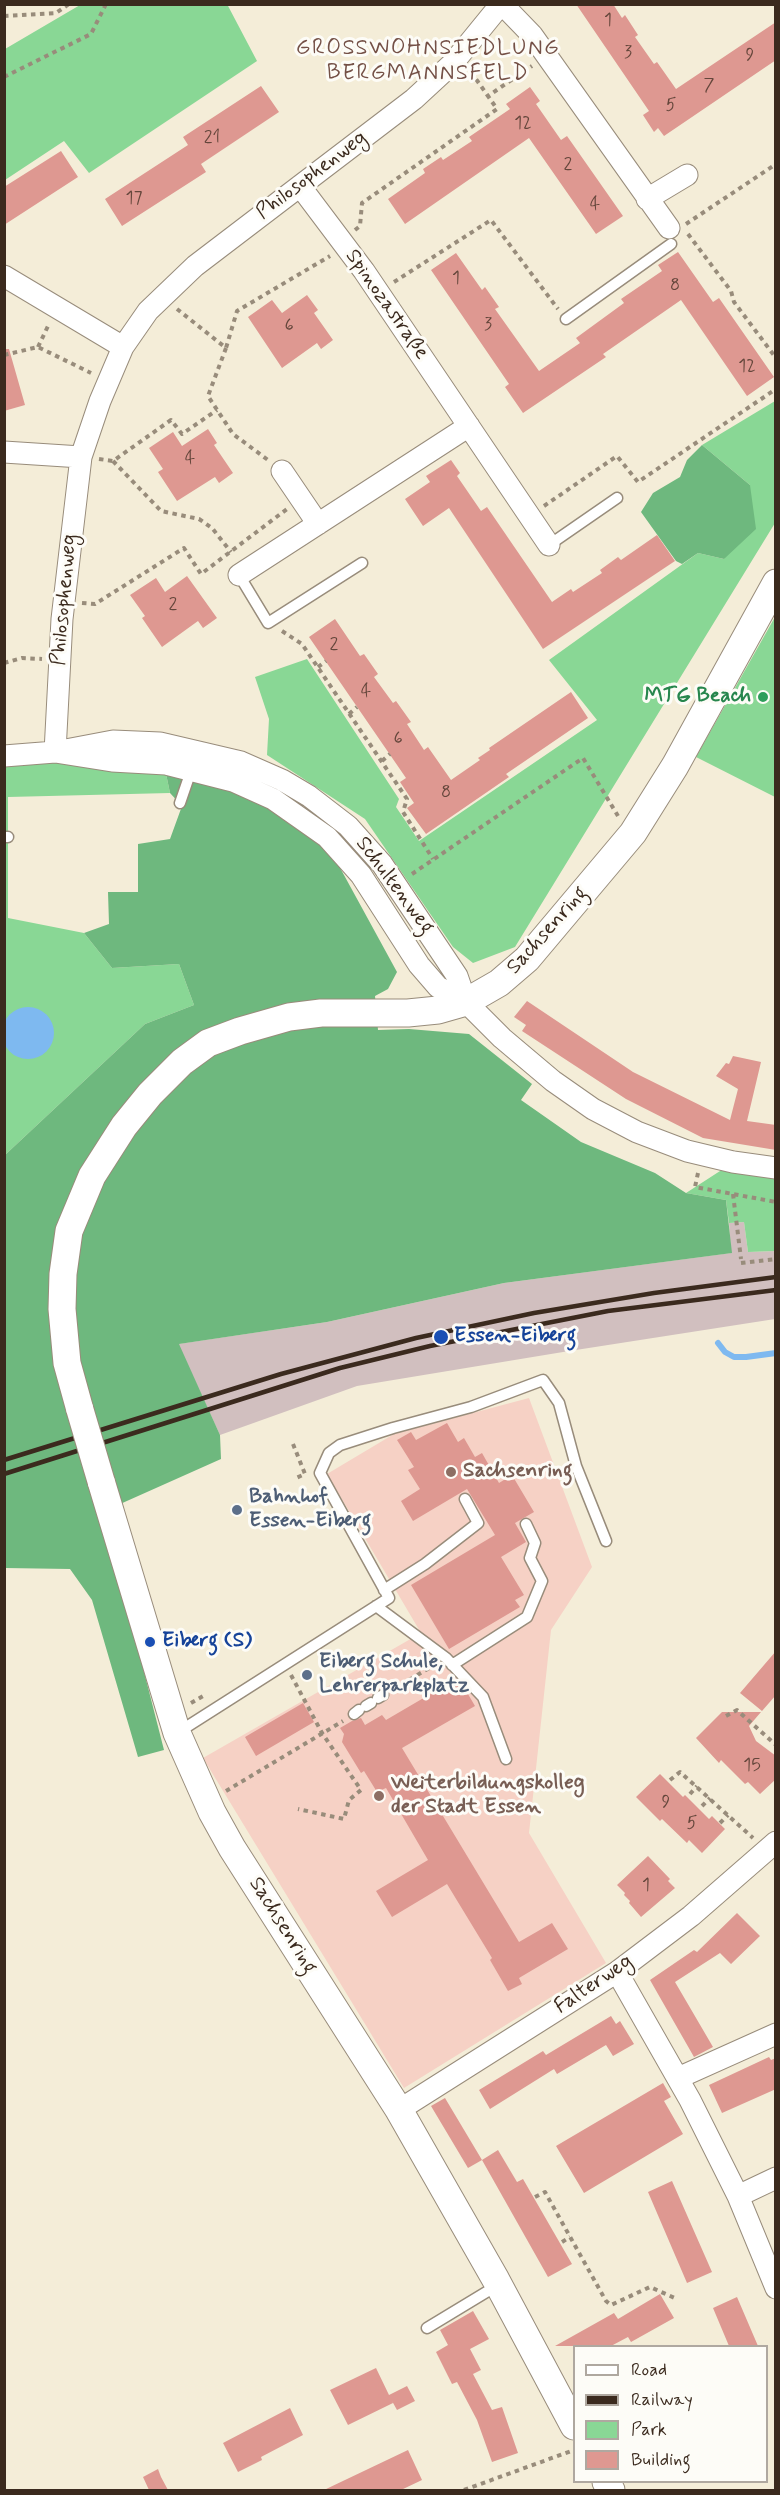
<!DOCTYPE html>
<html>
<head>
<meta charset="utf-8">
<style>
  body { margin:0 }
  #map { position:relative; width:780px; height:2495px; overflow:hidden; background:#f4edd8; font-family:Mynerve,sans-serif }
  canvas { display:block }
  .frame { position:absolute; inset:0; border:6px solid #3b2a1e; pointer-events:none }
  .legend { position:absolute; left:573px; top:2345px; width:195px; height:138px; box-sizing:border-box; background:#fdfcf7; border:2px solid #afa8a0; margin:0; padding:8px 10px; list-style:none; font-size:18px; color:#3b2a1e }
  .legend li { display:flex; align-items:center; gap:12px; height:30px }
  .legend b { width:30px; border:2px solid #afa8a0 }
</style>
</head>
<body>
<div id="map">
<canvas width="780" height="2495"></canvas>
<div class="frame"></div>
<ul class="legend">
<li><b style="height:8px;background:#fff"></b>Road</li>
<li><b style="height:8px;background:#3b2a1e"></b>Railway</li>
<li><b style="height:16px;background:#89d795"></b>Park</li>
<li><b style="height:16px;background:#de9891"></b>Building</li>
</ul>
</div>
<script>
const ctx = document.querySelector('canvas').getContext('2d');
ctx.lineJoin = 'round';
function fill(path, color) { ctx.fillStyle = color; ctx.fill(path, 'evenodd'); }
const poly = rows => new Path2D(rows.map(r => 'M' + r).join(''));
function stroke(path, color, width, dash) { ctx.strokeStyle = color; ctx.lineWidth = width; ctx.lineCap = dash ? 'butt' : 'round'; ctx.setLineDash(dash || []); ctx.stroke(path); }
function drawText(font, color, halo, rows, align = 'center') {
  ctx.font = font + ' Mynerve,sans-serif'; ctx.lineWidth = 6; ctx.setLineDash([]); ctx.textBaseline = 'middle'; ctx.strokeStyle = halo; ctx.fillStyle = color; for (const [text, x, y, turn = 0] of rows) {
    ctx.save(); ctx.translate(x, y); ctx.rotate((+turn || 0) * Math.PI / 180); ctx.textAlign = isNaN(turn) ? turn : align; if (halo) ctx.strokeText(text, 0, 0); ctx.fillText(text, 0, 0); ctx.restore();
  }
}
const built = poly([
  [529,1398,592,1567,551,1630,529,1833,606,1963,404,2088,203,1758,421,1633,327,1474,394,1434]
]);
const industrial = poly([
  [744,1222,748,1252,775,1251,775,1319,563,1352,357,1386,220,1435,178,1344,327,1322,504,1283,731,1253,729,1223]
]);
const green = poly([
  [227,4,257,61,89,173,64,141,5,180,5,49,80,5],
  [775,401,775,523,515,947,473,963,453,947,365,819,267,755,269,719,255,677,307,659,399,799,396,807,419,841,597,720,549,660,698,553,724,559,750,485,702,445],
  [775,617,775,797,696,757],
  [5,756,164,764,170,793,8,797,8,918,84,933,112,968,179,964,194,1005,145,1024,5,1155],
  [734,1162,775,1168,775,1251,748,1252,744,1222,729,1223,726,1200,686,1193]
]);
const forest = poly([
  [702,445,750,485,756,529,724,559,698,553,682,564,676,561,641,512,653,493,680,477,687,460],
  [164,764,192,770,321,833,397,972,388,989,375,996,378,1030,409,1029,469,1034,532,1084,521,1100,581,1142,655,1173,686,1193,726,1200,732,1253,504,1283,327,1322,179,1344,220,1435,221,1459,100,1513,119,1574,164,1750,138,1757,92,1600,70,1569,5,1568,5,1155,145,1024,194,1005,179,964,112,968,84,933,109,924,108,892,138,892,138,844,170,839,182,806,170,793]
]);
const water = poly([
  '2 1033a26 26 0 1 1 52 0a26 26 0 1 1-52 0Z'
]);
const stream = poly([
  [718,1343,725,1352,734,1357,746,1357,776,1353]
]);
const building = poly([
  [576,4,613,4,622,18,625,15,638,35,635,37,654,64,657,62,676,89,776,22,776,60,664,136,658,128,654,132,643,115,649,111],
  [261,86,279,112,201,164,206,172,122,226,105,199,188,145,183,137],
  [530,87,540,101,536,104,561,140,567,136,623,216,596,234,529,138,405,224,388,199,425,173,423,169,441,157,443,160,472,141,469,137,510,109,506,104],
  [61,151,78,177,4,225,4,187],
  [678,252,713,302,719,298,774,377,747,396,681,300,603,354,606,357,523,413,505,387,509,384,431,270,456,253,482,290,485,287,499,307,495,309,539,371,580,343,576,338,624,303,621,299,662,271,658,265],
  [307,295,318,310,314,313,333,340,321,349,317,343,282,368,248,317,272,300,282,313],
  [4,349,9,349,25,405,4,411],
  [208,429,217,443,214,445,233,473,219,483,215,477,177,501,158,472,163,469,149,448,173,432,182,446],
  [451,460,460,473,457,476,481,511,487,507,552,602,571,589,573,592,602,573,600,570,618,557,621,560,657,535,675,561,543,649,449,508,423,526,405,499,430,482,426,476],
  [187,576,217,618,203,628,198,621,162,647,142,618,145,616,130,595,156,578,165,592],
  [335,619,360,656,364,654,378,674,374,677,393,703,396,701,411,722,407,724,424,750,428,747,451,780,480,760,478,758,490,750,489,748,571,692,588,718,506,774,509,777,426,834,407,808,414,803,400,782,406,778,309,637],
  [527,1001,633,1072,730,1120,738,1089,716,1076,726,1063,729,1064,733,1056,761,1062,747,1121,776,1125,776,1150,703,1138,626,1099,522,1031,526,1025,514,1017],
  [447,1423,458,1442,464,1438,475,1457,482,1453,499,1483,512,1475,534,1512,515,1523,526,1542,501,1557,524,1595,515,1600,520,1607,449,1649,411,1585,495,1535,467,1489,413,1521,401,1501,420,1489,408,1470,414,1467,397,1440,411,1432,416,1440],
  [776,1651,776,1695,762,1711,740,1693],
  [456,1679,465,1689,475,1706,402,1748,519,1942,552,1923,568,1949,519,1978,522,1984,508,1991,490,1960,492,1958,447,1884,392,1917,376,1891,428,1860,386,1788,377,1792,364,1771,361,1773,342,1742,344,1734,340,1728,352,1721,361,1718,365,1725,382,1715,386,1720],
  [303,1703,314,1722,256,1756,245,1737],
  [722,1712,761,1712,749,1726,756,1741,776,1756,776,1779,760,1794,748,1782,745,1784,721,1760,719,1763,696,1738],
  [660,1774,683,1797,685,1795,709,1819,712,1816,725,1829,702,1853,689,1840,687,1843,662,1819,660,1821,636,1797],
  [648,1856,670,1879,668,1881,675,1888,641,1917,629,1903,630,1901,624,1895,625,1893,617,1885],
  [737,1913,760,1936,731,1964,720,1953,675,1982,713,2047,694,2057,650,1980,694,1950,697,1952],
  [611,2016,616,2024,620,2021,634,2044,613,2056,606,2045,557,2074,554,2069,490,2109,479,2090,543,2051,546,2055],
  [769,2057,771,2060,776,2058,776,2089,722,2113,709,2085],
  [663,2083,671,2097,664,2101,683,2134,584,2193,556,2146],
  [445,2098,482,2160,468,2168,431,2106],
  [498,2150,517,2182,523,2179,572,2264,548,2277,482,2160],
  [672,2181,712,2272,687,2283,648,2192],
  [660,2294,674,2318,631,2342,628,2337,611,2346,555,2346,614,2313,618,2319],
  [737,2297,758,2346,729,2346,713,2308],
  [473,2311,489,2339,470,2349,481,2370,473,2374,492,2410,502,2407,518,2453,492,2462,477,2420,457,2382,452,2384,436,2352,448,2345,440,2330],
  [376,2368,389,2395,407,2386,415,2401,397,2410,392,2401,393,2403,348,2425,330,2390],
  [290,2408,303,2435,261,2457,262,2460,238,2472,223,2443],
  [408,2450,422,2480,401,2490,324,2490],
  [158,2469,161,2477,168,2490,149,2490,143,2477]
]);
const path = poly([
  [4,16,56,13,69,4],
  [471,72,488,96,532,66],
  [4,77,91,34,106,4],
  [686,224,776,164],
  [355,230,360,226,362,203,497,109,488,96],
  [688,234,731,291,734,302,776,358],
  [394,282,491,220,558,309],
  [177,309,226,348,237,311,330,256],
  [38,347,49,324],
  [226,348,208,396,233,434,268,460],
  [4,355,38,347,91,373],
  [99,459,113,461,171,420,182,434,217,410],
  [113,461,161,511,199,519,212,528,231,552],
  [544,506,617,456,638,482,776,389],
  [82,603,95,604,184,548,201,574,287,509],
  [282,631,302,644,407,799,403,812,433,859],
  [4,663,22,658,42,659],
  [318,667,326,661],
  [349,714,357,707],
  [382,761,390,754],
  [412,874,583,758,618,816],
  [698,1173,695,1187,776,1202],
  [733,1194,741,1259],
  [741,1263,776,1259],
  [293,1444,305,1474,296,1478],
  [291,1675,322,1733,361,1790,349,1800,344,1819,298,1809],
  [394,1689,434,1665],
  [191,1703,205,1695],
  [726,1716,737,1710,776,1745],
  [670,1780,680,1772,753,1838],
  [226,1791,343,1721],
  [690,1794,697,1786],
  [702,1806,710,1798],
  [720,1823,728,1815],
  [535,2197,545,2192,606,2301,611,2305,650,2287,677,2299],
  [562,2242,570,2237],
  [464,2490,574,2450]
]);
const service = poly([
  [566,319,671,244],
  [549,545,617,498],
  [239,575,268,623,362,563],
  [180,803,192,768],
  [4,837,8,837],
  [384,1590,425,1564,478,1523,465,1499],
  [376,1606,446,1658,483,1697,506,1759],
  [452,1665,527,1617,542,1581,530,1558,535,1543,526,1524],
  [378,1698,383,1695],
  [366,1706,371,1703],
  [354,1714,359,1710],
  [177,1733,389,1598,320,1473,329,1453,340,1445,393,1428,471,1407,543,1380,559,1403,576,1466,606,1541],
  [427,2328,498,2285]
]);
const minor = poly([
  [502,4,532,35,669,228],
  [300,186,364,271,549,545],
  [647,199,687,175],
  [4,276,123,347],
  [4,452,81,457],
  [282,471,318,524],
  [239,575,469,426],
  [55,752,62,619,81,457,100,401,123,347,148,311,195,266,414,99,453,63,501,4],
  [55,752,112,761,166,764,233,781,273,799,327,837,361,875,419,965,438,987,466,1002,502,1038,553,1081,593,1109,637,1132,687,1151,733,1162,776,1168],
  [4,756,55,752,113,741,160,743,241,762,282,780,309,796,348,826,382,864,457,976,466,1002],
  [617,1972,690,2100,738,2196,776,2288],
  [678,2078,776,2034],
  [399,2110,617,1972,691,1916,776,1842],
  [738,2196,776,2178]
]);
const tertiary = poly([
  [80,1410,67,1363,62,1309,63,1274,69,1231,92,1176,124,1126,150,1094,182,1062,208,1043,240,1031,289,1017,321,1013,408,1013,438,1010,466,1002,499,983,527,959,633,833,675,766,776,583],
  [101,1481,177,1733,212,1812,232,1848,399,2110,496,2280,574,2426],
  [606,2482,611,2490]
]);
const rail = poly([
  [4,1460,281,1374,416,1338,534,1313,654,1293,776,1277],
  [4,1474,340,1368,430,1346,608,1311,776,1290]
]);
const tertiaryBridge = poly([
  [80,1410,101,1481]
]);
const markers = [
  [763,697,6,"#2e9e5b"],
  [441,1337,8,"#1a4fb4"],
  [451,1472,6,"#8d6e63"],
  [237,1510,6,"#5c6f8a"],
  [150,1642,6,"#1a4fb4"],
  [307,1675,6,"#5c6f8a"],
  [379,1796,6,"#8d6e63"]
];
const numberNames = [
  ["1",608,21],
  ["3",628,53],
  ["9",750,56],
  ["7",709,86],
  ["5",671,106],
  ["12",523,124],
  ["21",212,138],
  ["2",568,165],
  ["17",134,199],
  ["4",595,205],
  ["1",456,279],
  ["8",675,286],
  ["3",488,325],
  ["6",289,326],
  ["12",747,367],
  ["4",190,459],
  ["2",173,605],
  ["2",334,645],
  ["4",366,692],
  ["6",398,739],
  ["8",446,793],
  ["15",752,1766],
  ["9",666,1803],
  ["5",692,1824],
  ["1",646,1886]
];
const streetNames = [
  ["Philosophenweg",312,176,-37],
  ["Spinozastraße",386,305,55],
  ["Philosophenweg",65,600,-85],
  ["Schultenweg",394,886,53],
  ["Sachsenring",548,931,-48],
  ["Sachsenring",282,1926,58],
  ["Falterweg",594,1985,-34]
];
const leisureNames = [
  ["MTG Beach",751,697]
];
const transitNames = [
  ["Essen-Eiberg",454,1337],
  ["Eiberg (S)",162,1642]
];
const educationNames = [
  ["Sachsenring",463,1472],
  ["Weiterbildungskolleg",391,1784],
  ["der Stadt Essen",391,1808]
];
const serviceNames = [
  ["Bahnhof",249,1498],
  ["Essen-Eiberg",249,1522],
  ["Eiberg Schule,",319,1663],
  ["Lehrerparkplatz",319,1687]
];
const neighbourhoodNames = [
  ["GROSSWOHNSIEDLUNG",428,49],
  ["BERGMANNSFELD",428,74]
];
fill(built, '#f6d1c5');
fill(industrial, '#d1bfbf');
fill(green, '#89d795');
fill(forest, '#6eb87e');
fill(water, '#7eb9f0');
stroke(stream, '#7eb9f0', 6);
fill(building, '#de9891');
stroke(service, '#988c7b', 13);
stroke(minor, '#988c7b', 23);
stroke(tertiary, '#988c7b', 29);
stroke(path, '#988c7b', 4, [4.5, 4.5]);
stroke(service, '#fff', 10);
stroke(minor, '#fff', 21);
stroke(tertiary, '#fff', 27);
stroke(rail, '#3b2a1e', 4.5);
stroke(tertiaryBridge, '#988c7b', 29, []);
stroke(tertiaryBridge, '#fff', 27);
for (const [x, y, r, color] of markers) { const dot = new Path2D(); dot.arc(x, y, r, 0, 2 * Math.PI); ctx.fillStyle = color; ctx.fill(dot); stroke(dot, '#fdfcf7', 2); }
drawText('18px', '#64463b', null, numberNames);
drawText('21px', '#3b2a1e', '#fdfcf7', streetNames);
drawText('bold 21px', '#27864d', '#fdfcf7', leisureNames, 'right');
drawText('bold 21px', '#164399', '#fdfcf7', transitNames, 'left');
drawText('bold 21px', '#785e54', '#fdfcf7', educationNames, 'left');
drawText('bold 21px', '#4e5e75', '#fdfcf7', serviceNames, 'left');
ctx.letterSpacing = '1.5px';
drawText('22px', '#745046', '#fdfcf7', neighbourhoodNames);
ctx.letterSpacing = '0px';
</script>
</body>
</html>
